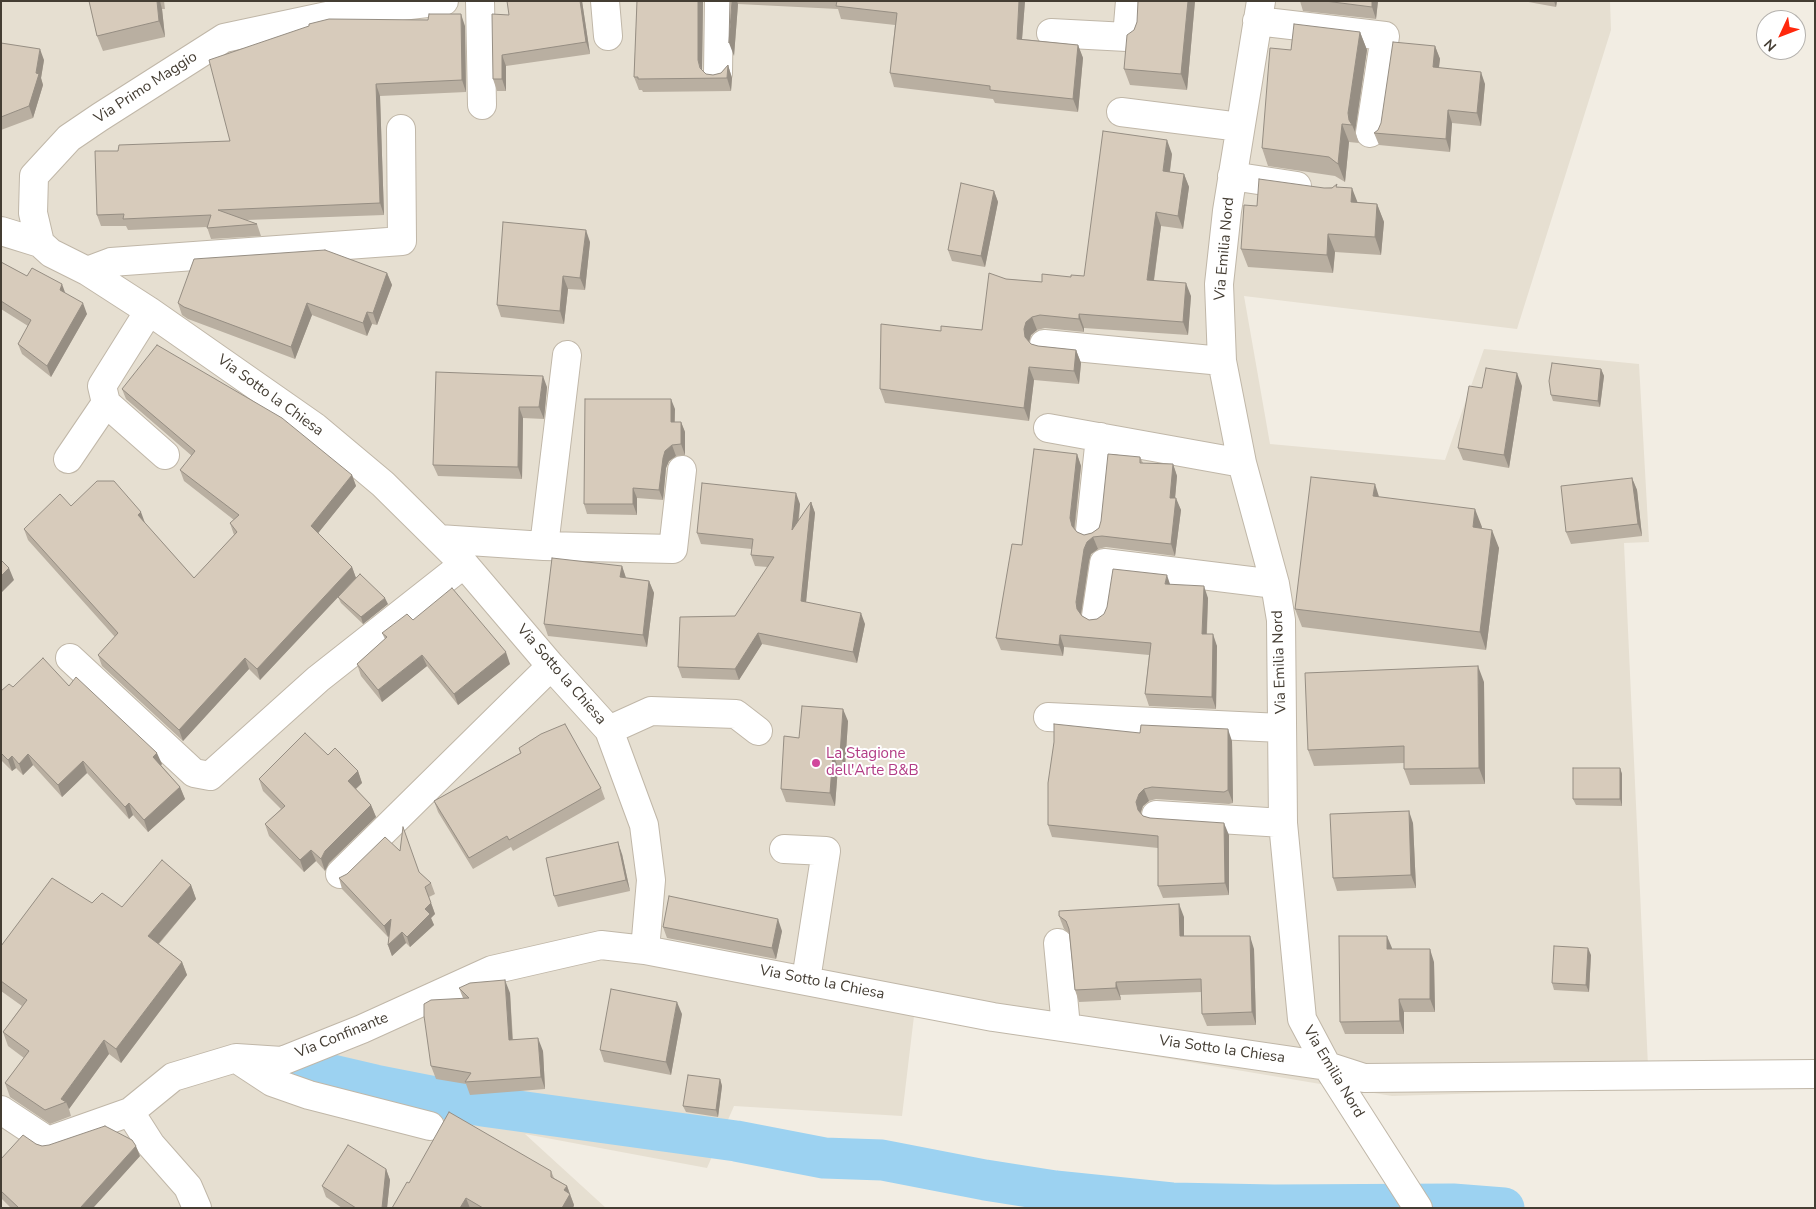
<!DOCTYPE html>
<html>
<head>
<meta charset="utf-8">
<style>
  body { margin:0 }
  #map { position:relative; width:1816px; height:1209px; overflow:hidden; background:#f2ede3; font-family:"Nunito Sans",sans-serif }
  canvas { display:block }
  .frame { position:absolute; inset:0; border:2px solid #443d33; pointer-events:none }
  .north { position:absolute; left:1756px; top:10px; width:50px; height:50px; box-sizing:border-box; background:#fff; border:1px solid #b4b1ad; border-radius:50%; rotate:227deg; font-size:14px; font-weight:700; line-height:20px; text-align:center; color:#443d33 }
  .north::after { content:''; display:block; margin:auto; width:18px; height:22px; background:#ff280d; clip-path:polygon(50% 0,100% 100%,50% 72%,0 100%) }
</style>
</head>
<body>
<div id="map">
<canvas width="1816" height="1209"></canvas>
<div class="frame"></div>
<div class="north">N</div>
</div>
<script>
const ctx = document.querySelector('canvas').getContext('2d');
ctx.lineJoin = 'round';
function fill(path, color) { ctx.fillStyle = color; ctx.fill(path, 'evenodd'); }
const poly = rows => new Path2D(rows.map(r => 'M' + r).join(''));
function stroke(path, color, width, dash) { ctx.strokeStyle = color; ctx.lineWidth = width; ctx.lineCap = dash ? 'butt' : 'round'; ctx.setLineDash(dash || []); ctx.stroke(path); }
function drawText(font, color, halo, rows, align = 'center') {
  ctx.font = font + ' "Nunito Sans",sans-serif'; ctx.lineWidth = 4; ctx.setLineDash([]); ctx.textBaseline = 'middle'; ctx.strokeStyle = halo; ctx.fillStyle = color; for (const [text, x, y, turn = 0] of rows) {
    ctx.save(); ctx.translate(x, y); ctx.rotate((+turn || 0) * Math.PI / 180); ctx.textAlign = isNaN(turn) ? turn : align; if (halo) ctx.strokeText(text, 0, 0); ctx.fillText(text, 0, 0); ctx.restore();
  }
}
const residential = poly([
  [1,1,1610,1,1611,30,1517,329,1244,296,1270,444,1445,460,1484,349,1639,364,1649,542,1624,543,1649,1088,1392,1096,914,1016,902,1116,734,1106,707,1168,525,1134,606,1208,1,1208]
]);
const canal = poly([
  [289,1065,375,1085,482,1106,736,1141,824,1158,882,1160,985,1180,1055,1191,1172,1203,1274,1205,1453,1204,1504,1208]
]);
const minor = poly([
  [480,1,482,105],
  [605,1,608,36],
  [1261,1,1227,211,1219,284,1222,361,1242,463,1275,584,1281,620,1283,823,1302,1019,1327,1066,1418,1208],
  [1257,21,1385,36,1370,133],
  [1051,33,1127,37,1130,1],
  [718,73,719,1],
  [1121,112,1240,127],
  [1232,176,1297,186],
  [1,231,40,243,51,253,87,271,149,311,315,427,383,484,464,564,551,666,609,730,644,825,651,880,645,950,993,1017,1327,1066,1364,1078,1815,1074],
  [40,243,33,213,34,176,69,138,100,117,224,38,341,13,444,1],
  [87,271,111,262,402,241,401,129],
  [1044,344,1222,361],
  [106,403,165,455],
  [1048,428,1242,463],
  [68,459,106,403,102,386,149,311],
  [1090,531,1100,437],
  [439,539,544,546,673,549,682,470],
  [544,546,567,355],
  [1096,616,1104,563,1275,584],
  [70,658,194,773,210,776,318,679,464,564],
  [1048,717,1281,728],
  [609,730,651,711,736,714,758,731],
  [1156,815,1283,823],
  [784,849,826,851,806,980],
  [340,874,551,666],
  [1058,943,1066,1027],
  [237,1059,272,1082,309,1095,430,1126],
  [1,1110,48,1141,130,1112,173,1077,236,1058,282,1061,362,1029,492,970,601,945,645,950],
  [130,1112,151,1145,188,1187,197,1208]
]);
const wall = poly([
  [89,1,164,1,165,9,162,9,165,37,103,51,97,36],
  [582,1,590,54,506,66,506,91,497,91,493,79,509,15],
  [637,1,703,1,702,70,706,74,713,75,721,73,728,65,732,78,731,91,643,92,642,90,639,90,634,77],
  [730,1,1025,1,1022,39,1078,45,1083,58,1078,112,995,103,993,99,894,87,890,73,895,25,841,19,838,9,738,4,734,56],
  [1195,1,1187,90,1130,85,1124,69,1134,30,1137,22],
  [1300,1,1378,1,1376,19,1303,11],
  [1523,1,1557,1,1556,7],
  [465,26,466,92,380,96,384,215,246,220,257,224,261,236,211,239,207,227,128,230,126,226,101,226,97,215,118,151,230,141],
  [1360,32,1367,50,1355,131,1359,143,1349,142,1345,182,1335,176,1268,166,1262,148,1291,50],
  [1,43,44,60,41,78,43,85,33,118,1,130],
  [1435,46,1440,59,1439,68,1485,84,1481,126,1452,123,1450,152,1379,145,1374,133,1378,130],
  [1172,154,1170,172,1184,174,1189,187,1183,229,1161,226,1154,281,1191,296,1188,335,1084,328,1084,332,1045,328,1037,330,1031,335,1029,342,1031,344,1038,346,1076,350,1081,363,1079,384,1034,380,1029,421,885,403,880,389,941,331,982,330,1006,279,1042,282,1084,276],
  [1338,187,1357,202,1377,204,1384,222,1381,255,1335,252,1333,273,1248,267,1241,249,1257,206,1324,188],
  [994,191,998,202,985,267,952,261,948,250],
  [590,242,585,290,568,289,564,324,501,317,497,305],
  [1,262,27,276,66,294,87,314,51,377,22,354,18,344,28,326,1,309],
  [387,273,392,285,377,325,372,324,367,336,312,315,295,359,188,319,182,315,178,303],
  [1601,369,1604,376,1600,407,1553,401,1551,395],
  [1522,386,1509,468,1463,460,1458,448,1482,388],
  [547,387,544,419,523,418,522,479,438,476,433,465],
  [122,389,352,475,356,486,318,533,352,567,356,578,260,680,249,669,183,741,102,666,98,655,115,637,28,540,24,529,71,506,145,523,194,578,234,535,230,523,234,520,184,481,180,470,192,456,126,399],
  [675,409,675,422,681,422,685,432,685,455,676,456,669,461,666,468,663,500,637,498,637,515,587,514,584,504],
  [1077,454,1081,466,1075,529,1077,532,1084,535,1092,533,1099,528,1140,457,1143,463,1173,464,1177,476,1175,498,1181,510,1175,556,1106,547,1098,549,1091,554,1089,561,1081,615,1082,616,1089,620,1097,619,1170,585,1208,598,1207,634,1217,646,1216,709,1149,706,1145,694,1149,655,1064,647,1063,656,1001,650,996,638,1022,545],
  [1632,478,1637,490,1642,536,1571,544,1566,532],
  [1379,497,1482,527,1481,528,1499,548,1486,650,1302,627,1295,609],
  [811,502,815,513,806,602,865,624,857,663,762,644,739,680,682,678,678,667,735,616,768,567,755,566,751,555,752,549,701,544,697,533,800,504,799,520],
  [622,566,626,578,649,581,654,593,647,647,548,636,544,624],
  [338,597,388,604,363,624,341,603],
  [413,620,510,664,458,705,427,666,382,702,361,676,357,664,385,639,382,633],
  [1484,682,1485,784,1410,785,1404,769,1404,763,1314,766,1308,750],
  [69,686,162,764,161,765,180,787,185,799,148,832,133,815,129,819,87,773,62,797,33,765,23,775,16,768,12,771,1,760,1,691,13,687],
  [848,721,845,767,838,767,835,806,786,802,781,789,799,738],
  [1232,741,1233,803,1229,804,1156,799,1149,801,1143,806,1141,813,1143,816,1150,818,1229,835,1229,895,1163,898,1158,886,1158,848,1052,837,1048,825],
  [519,748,601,788,605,799,513,851,511,847,473,869,438,812,434,801,520,753],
  [328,755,358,771,362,783,356,789,371,805,376,817,329,863,325,871,316,861,304,872,269,836,265,824,281,809,263,791,259,779],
  [1620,768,1622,774,1622,806,1576,805,1573,799],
  [1413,823,1416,888,1337,891,1333,878],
  [622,854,630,891,558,907,554,896],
  [419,872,431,883,435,894,429,897,435,914,431,918,434,925,410,947,406,943,392,956,388,945,389,936,388,937,342,889,339,878],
  [191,885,196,899,159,944,182,962,187,975,121,1063,109,1054,69,1109,71,1116,50,1124,10,1097,5,1083,24,1058,8,1046,3,1032,22,1006,1,991,1,946,92,903,122,907],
  [1059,916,1184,917,1184,936,1254,949,1256,1025,1207,1026,1202,1014,1202,992,1120,995,1121,1000,1079,1002,1075,990,1069,933,1064,929],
  [663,927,782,931,776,959,667,938],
  [1392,948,1392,949,1434,962,1435,1012,1404,1012,1404,1034,1345,1034,1340,1022],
  [1591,955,1589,992,1554,990,1552,983],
  [459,988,510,993,513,1039,543,1051,545,1089,470,1095,466,1084,436,1079,431,1066,463,998],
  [682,1014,671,1075,604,1062,600,1050],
  [720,1079,722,1086,718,1117,686,1112,683,1106],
  [36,1144,42,1146,140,1156,93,1208,11,1208,1,1198,1,1159],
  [386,1169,390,1180,387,1208,342,1208,326,1197,322,1186],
  [551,1171,554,1178,567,1186,574,1205,573,1208,392,1208,409,1183]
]);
const shadedWall = poly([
  [157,1,160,1,162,9,165,37,159,21],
  [580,1,582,1,590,54,586,42],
  [698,1,703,1,702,73,705,81,698,60],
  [732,1,737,1,738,4,734,56,729,43],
  [1019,1,1025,1,1021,52,1017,39],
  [1188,1,1195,1,1187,90,1181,74],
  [1372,1,1378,1,1376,19,1372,7],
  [1554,1,1557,1,1556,7],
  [461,14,465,26,466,92,462,80],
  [1360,32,1367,50,1355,132,1352,125,1349,120,1348,113],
  [1078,45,1083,58,1078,112,1073,99],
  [1435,46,1440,59,1437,80,1433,67],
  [40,49,44,60,41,78,43,85,33,118,29,106,36,73],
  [502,55,506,66,506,91,502,79],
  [728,65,732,78,731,91,727,78],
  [1481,72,1485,84,1481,126,1477,113],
  [376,84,380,96,384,215,380,203],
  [1448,110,1452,123,1450,152,1446,139],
  [1342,124,1349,142,1345,182,1338,164],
  [1167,140,1172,154,1168,184,1163,171],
  [1184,174,1189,187,1183,229,1178,216],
  [1352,188,1359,206,1351,202],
  [994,191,998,202,985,267,981,256],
  [1377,204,1384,222,1381,255,1375,237],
  [1156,212,1161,226,1152,293,1147,280],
  [586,230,590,242,585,290,580,278],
  [1328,234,1335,252,1333,273,1327,255],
  [387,273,392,285,377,325,373,313],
  [563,276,568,289,564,324,560,311],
  [1186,283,1191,296,1188,335,1183,322],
  [62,284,66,295,60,290],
  [83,303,87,314,51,377,47,366],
  [307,303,312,315,295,359,291,347],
  [367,312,372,324,367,336,363,323],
  [1079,314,1084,328,1084,332,1079,319],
  [1032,317,1037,330,1031,335,1029,342,1025,337,1024,329,1026,322],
  [1076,350,1081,363,1079,384,1074,371],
  [1029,367,1034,380,1029,421,1024,408],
  [1601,369,1604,376,1600,407,1598,401],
  [1517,373,1522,386,1509,468,1504,455],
  [543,376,547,387,544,419,539,407],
  [671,399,675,409,674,432,671,422],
  [519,407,523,418,522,479,518,467],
  [681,422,685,432,685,455,681,444],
  [672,445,676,456,669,461,666,468,663,500,659,490,663,458,665,451],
  [1077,454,1081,466,1074,530,1072,526,1070,518],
  [1173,464,1177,476,1174,510,1170,498],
  [352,475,356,486,315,537,311,526],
  [1632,478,1637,490,1642,536,1638,524],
  [1375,484,1381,503,1373,496],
  [633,488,637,498,637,515,633,504],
  [796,493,800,504,796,541,792,530],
  [1176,498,1181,510,1175,556,1171,544],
  [811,502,815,513,805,612,801,601],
  [1475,509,1482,527,1479,545,1473,527],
  [141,512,145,523,142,526,138,515],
  [1492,530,1499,548,1486,650,1480,632],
  [1093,537,1098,549,1091,554,1089,561,1081,614,1081,621,1077,609,1076,602,1084,549,1087,542],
  [622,566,626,578,620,577],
  [352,567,356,578,260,680,257,669],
  [9,568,14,580,1,593,1,576],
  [1167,575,1171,587,1165,584],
  [649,581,654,593,647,647,643,635],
  [1204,586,1208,598,1206,646,1202,634],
  [385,598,388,604,363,624,361,617],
  [861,613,865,624,857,663,853,652],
  [758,633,762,644,739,680,735,669],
  [1213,634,1217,646,1216,709,1212,697],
  [1060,635,1064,647,1063,656,1059,645],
  [506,652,510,664,458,705,454,694],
  [422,655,427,666,382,702,378,690],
  [245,658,249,669,183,741,179,730],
  [1478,666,1484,682,1485,784,1479,768],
  [843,709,848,721,845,767,840,755],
  [1228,729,1232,741,1233,803,1228,790],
  [157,753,162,764,157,769,153,757],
  [28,754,33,765,23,775,19,764],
  [833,754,838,767,835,806,830,793],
  [12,756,16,768,12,771,8,760],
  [83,761,87,773,62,797,58,785],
  [1620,768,1622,774,1622,806,1620,799],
  [358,771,362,783,352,792,348,781],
  [180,787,185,799,148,832,144,820],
  [1144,789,1149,801,1143,806,1140,814,1138,810,1136,802,1139,794],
  [129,803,133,815,129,819,125,807],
  [371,805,376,817,329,863,325,871,321,859,325,851],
  [1409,811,1413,823,1416,888,1411,875],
  [1224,823,1229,835,1229,895,1225,883],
  [618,842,622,854,630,891,626,880],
  [311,850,316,861,304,872,300,860],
  [191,885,196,899,153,950,148,936],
  [431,903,435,914,431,918,434,925,410,947,407,937,425,909],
  [1179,904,1184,917,1184,949,1180,936],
  [391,919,395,930,388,937,384,926],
  [778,919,782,931,776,959,772,948],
  [402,932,406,943,392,956,388,945],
  [1250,936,1254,949,1256,1025,1252,1012],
  [1387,936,1392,948,1392,962,1387,949],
  [1588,948,1591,955,1589,992,1586,985],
  [1430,949,1434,962,1435,1012,1430,999],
  [182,962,187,975,121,1063,116,1049],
  [505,980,510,993,513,1052,509,1040],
  [1116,982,1120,995,1121,1000,1116,988],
  [1399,999,1404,1012,1404,1034,1400,1021],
  [677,1002,682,1014,671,1075,666,1062],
  [538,1038,543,1051,545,1089,541,1077],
  [104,1040,109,1054,69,1109,66,1102,61,1099],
  [720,1079,722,1086,718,1117,716,1110],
  [136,1146,140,1156,93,1208,81,1208,81,1207],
  [386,1169,390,1180,387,1208,382,1208],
  [567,1186,574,1205,573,1208,562,1208,564,1190],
  [466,1198,470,1208,460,1208]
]);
const building = poly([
  [89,1,157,1,159,21,97,36,89,1],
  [507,1,580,1,586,42,502,55,502,79,493,79,492,14,509,15,507,1],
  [637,1,698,1,698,60,700,68,706,74,713,75,721,73,728,65,727,78,638,79,638,77,634,77,637,1],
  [730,1,732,1,729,43,730,1],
  [837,1,1019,1,1017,39,1078,45,1073,99,990,90,990,86,890,73,897,13,836,6,837,1],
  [1138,1,1188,1,1181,74,1124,69,1127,35,1134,30,1137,22,1138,1],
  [1325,1,1372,1,1372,7,1325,1],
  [429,14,461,14,462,80,376,84,380,203,218,210,257,224,207,228,211,215,123,219,124,214,97,215,95,151,118,151,119,145,230,141,209,60,309,26,309,24,329,19,428,20,429,14],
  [1294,24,1360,32,1348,113,1349,120,1352,125,1342,124,1338,164,1329,157,1262,148,1270,48,1291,50,1294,24],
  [1393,42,1435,46,1433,67,1481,72,1477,113,1448,110,1446,139,1374,133,1378,130,1381,123,1393,42],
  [1,43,40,49,36,73,39,74,29,106,1,117,1,43],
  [1103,131,1167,140,1163,171,1184,174,1178,216,1156,212,1147,280,1186,283,1183,322,1079,314,1079,319,1040,315,1032,317,1026,322,1024,329,1025,337,1031,344,1038,346,1076,350,1074,371,1029,367,1024,408,880,389,881,324,941,331,941,326,982,330,989,273,1006,279,1042,282,1042,274,1071,277,1071,275,1084,276,1103,131],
  [1259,179,1324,188,1332,188,1337,184,1336,187,1352,188,1351,202,1377,204,1375,237,1328,234,1327,255,1241,249,1244,205,1257,206,1259,179],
  [961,183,994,191,981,256,948,250,961,183],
  [503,222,586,230,580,278,563,276,560,311,497,305,503,222],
  [325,250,387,273,373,313,367,312,363,323,307,303,291,347,184,307,178,303,194,259,325,250],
  [1,262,27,276,32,268,62,284,60,290,83,303,47,366,18,344,31,320,1,301,1,262],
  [157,345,282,418,352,475,311,526,352,567,257,669,245,658,179,730,98,655,118,633,24,529,60,494,71,506,97,481,114,481,141,512,138,515,194,578,237,532,230,523,239,515,180,470,195,451,122,389,157,345],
  [1552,363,1601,369,1598,401,1551,395,1549,381,1552,363],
  [1486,368,1517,373,1504,455,1458,448,1469,386,1482,388,1486,368],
  [436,372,543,376,539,407,519,407,518,467,433,465,436,372],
  [585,399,671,399,671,422,681,422,681,444,672,445,665,451,663,458,659,490,633,488,633,504,584,504,585,399],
  [1034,449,1077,454,1070,518,1072,526,1077,532,1084,535,1092,533,1099,528,1101,521,1108,454,1140,457,1140,463,1173,464,1170,498,1176,498,1171,544,1102,536,1093,537,1087,542,1084,549,1076,602,1077,609,1082,616,1089,620,1097,619,1104,614,1107,607,1113,569,1167,575,1165,584,1204,586,1202,634,1213,634,1212,697,1145,694,1151,643,1060,635,1059,645,996,638,1012,544,1022,545,1034,449],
  [1311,477,1375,484,1373,496,1475,509,1473,527,1492,530,1480,632,1295,609,1311,477],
  [1632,478,1638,524,1566,532,1561,486,1632,478],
  [702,483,796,493,792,530,811,502,801,601,861,613,853,652,758,633,735,669,678,667,680,617,735,616,774,557,751,555,753,539,697,533,702,483],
  [552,558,622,566,620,577,649,581,643,635,544,624,552,558],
  [1,560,9,568,1,576,1,560],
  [360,574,385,598,361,617,338,597,360,574],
  [452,588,506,652,454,694,422,655,378,690,357,664,387,637,382,633,407,614,413,620,452,588],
  [43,658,69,686,76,677,157,753,153,757,180,787,144,820,129,803,125,807,83,761,58,785,28,754,19,764,12,756,8,760,1,753,1,691,9,684,13,687,43,658],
  [1478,666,1479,768,1404,769,1404,746,1308,750,1305,673,1478,666],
  [802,706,843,709,840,755,833,754,830,793,781,789,784,736,799,738,802,706],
  [565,724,601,788,509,840,507,836,469,858,434,801,521,753,519,748,541,734,565,724],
  [1054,724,1140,733,1141,725,1228,729,1228,790,1224,792,1152,787,1144,789,1139,794,1136,802,1138,810,1143,816,1150,818,1224,823,1225,883,1158,886,1158,836,1048,825,1048,783,1054,742,1054,724],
  [305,733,328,755,335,748,358,771,348,781,371,805,325,851,321,859,311,850,300,860,265,824,285,806,259,779,305,733],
  [1573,768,1620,768,1620,799,1573,799,1573,768],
  [1409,811,1411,875,1333,878,1330,814,1409,811],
  [403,827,419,872,431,883,425,887,431,903,425,909,430,914,407,937,402,932,388,945,391,919,384,926,339,878,347,874,385,837,400,851,403,827],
  [618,842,626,880,554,896,546,858,618,842],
  [162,860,191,885,148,936,182,962,116,1049,104,1040,61,1099,66,1102,45,1110,5,1083,29,1051,3,1032,27,1000,1,981,1,946,52,878,92,903,102,893,122,907,162,860],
  [669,896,778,919,772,948,663,927,669,896],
  [1179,904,1180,936,1250,936,1252,1012,1202,1014,1201,979,1116,982,1116,988,1075,990,1069,929,1066,921,1059,916,1059,911,1179,904],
  [1339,936,1387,936,1387,949,1430,949,1430,999,1399,999,1400,1021,1340,1022,1339,936],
  [1554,946,1588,948,1586,985,1552,983,1554,946],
  [505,980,509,1040,538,1038,541,1077,465,1082,471,1073,431,1066,424,1016,424,1004,431,1000,469,998,459,988,470,983,505,980],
  [611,989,677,1002,666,1062,600,1050,611,989],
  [688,1075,720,1079,716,1110,683,1106,688,1075],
  [449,1112,551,1171,551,1177,567,1186,564,1190,570,1194,562,1208,483,1208,466,1198,460,1208,392,1208,407,1182,409,1183,449,1112],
  [105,1126,132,1140,136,1146,81,1207,82,1208,19,1208,1,1191,1,1159,23,1135,36,1144,42,1146,49,1145,105,1126],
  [348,1145,386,1169,382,1208,356,1208,322,1186,348,1145]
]);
const markers = [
  [816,763,5,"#d1479c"]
];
const streetNames = [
  ["Via Primo Maggio",146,88,-33],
  ["Via Emilia Nord",1225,249,-85],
  ["Via Sotto la Chiesa",270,396,36],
  ["Via Emilia Nord",1280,662,-92],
  ["Via Sotto la Chiesa",561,675,49],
  ["Via Sotto la Chiesa",822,983,11],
  ["Via Confinante",342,1036,-22],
  ["Via Sotto la Chiesa",1222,1050,8],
  ["Via Emilia Nord",1333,1072,59]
];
const hotelNames = [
  ["La Stagione",826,754],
  ["dell'Arte B&B",826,771]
];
fill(residential, '#e6dfd1');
stroke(canal, '#9cd2f1', 41);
stroke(minor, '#c0b7a8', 30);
stroke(minor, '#fff', 28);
fill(wall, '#b9afa1');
fill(shadedWall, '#968e83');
fill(building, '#d7cbbb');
stroke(building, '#968e83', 1);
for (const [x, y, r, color] of markers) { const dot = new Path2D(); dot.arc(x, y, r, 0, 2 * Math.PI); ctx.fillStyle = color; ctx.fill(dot); stroke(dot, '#fff', 2); }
drawText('15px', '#443d33', '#fff', streetNames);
drawText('15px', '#b23c85', '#fff', hotelNames, 'left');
</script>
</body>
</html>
